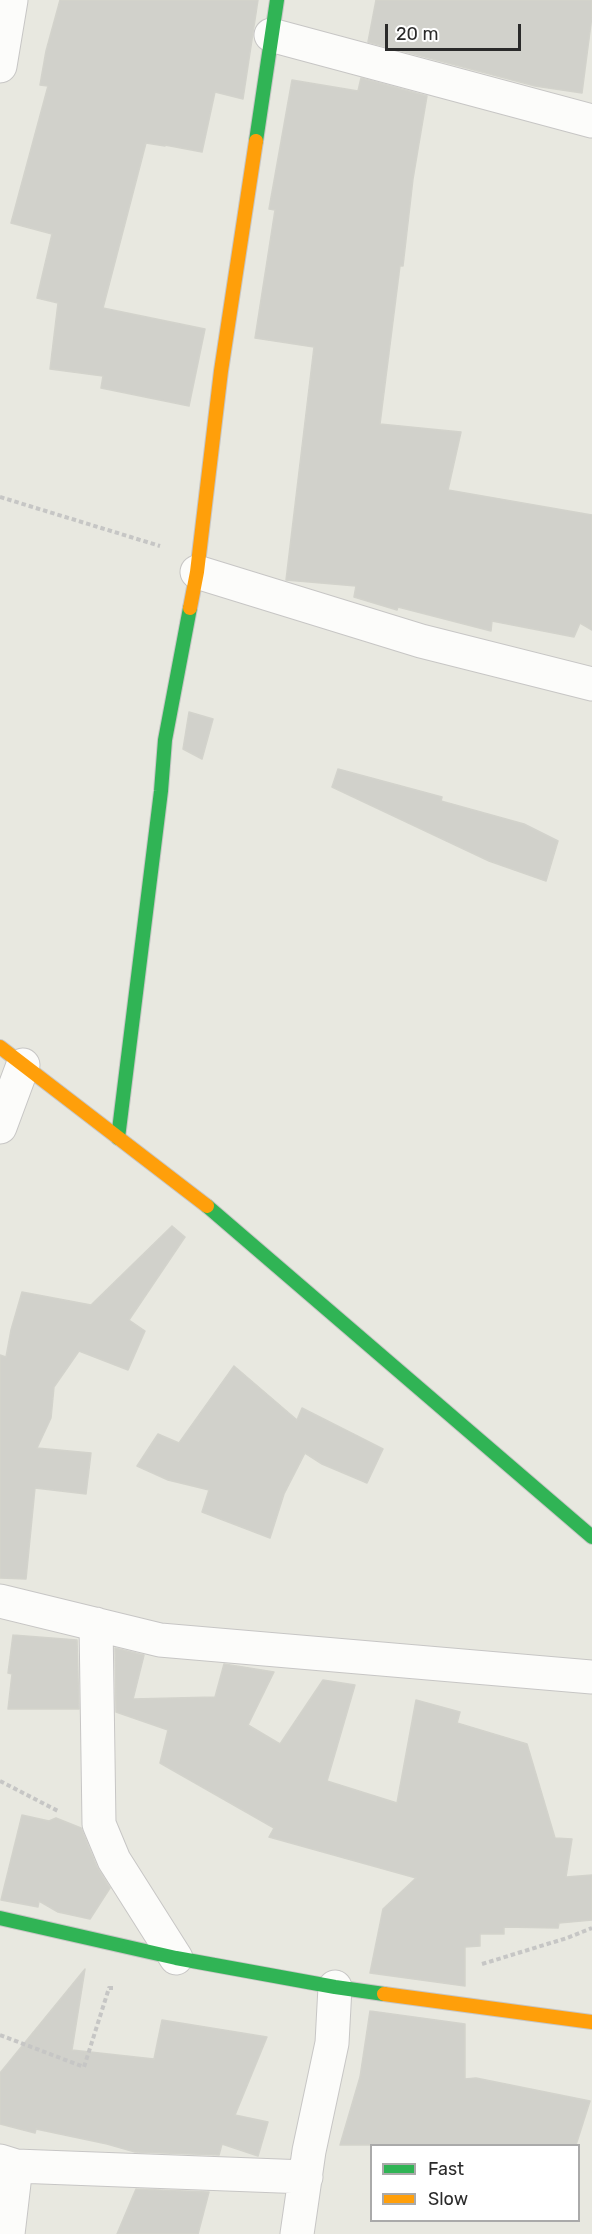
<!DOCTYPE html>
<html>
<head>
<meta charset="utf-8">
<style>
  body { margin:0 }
  #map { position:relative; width:592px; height:2234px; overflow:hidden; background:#e8e8e0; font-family:Rubik,sans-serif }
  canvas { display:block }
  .legend { position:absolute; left:370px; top:2144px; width:210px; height:78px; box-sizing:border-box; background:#fff; border:2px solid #aaa; margin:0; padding:8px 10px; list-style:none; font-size:18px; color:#2a2a2a }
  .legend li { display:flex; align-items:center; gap:12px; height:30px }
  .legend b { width:30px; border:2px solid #aaa }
  .scale { position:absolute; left:385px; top:24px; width:136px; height:27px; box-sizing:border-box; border:3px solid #2a2a2a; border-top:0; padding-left:8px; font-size:18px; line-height:21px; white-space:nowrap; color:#2a2a2a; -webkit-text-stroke:4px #fff; paint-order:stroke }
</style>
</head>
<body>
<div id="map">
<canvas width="592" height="2234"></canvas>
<ul class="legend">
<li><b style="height:8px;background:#30b455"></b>Fast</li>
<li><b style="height:8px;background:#ff9f0a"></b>Slow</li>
</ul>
<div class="scale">20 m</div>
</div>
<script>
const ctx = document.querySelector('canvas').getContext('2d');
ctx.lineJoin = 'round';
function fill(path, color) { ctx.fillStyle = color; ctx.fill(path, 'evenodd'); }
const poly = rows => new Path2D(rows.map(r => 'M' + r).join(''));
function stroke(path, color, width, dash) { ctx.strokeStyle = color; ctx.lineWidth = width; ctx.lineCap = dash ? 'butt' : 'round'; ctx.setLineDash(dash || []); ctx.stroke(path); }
const building = poly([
  [60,0,258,0,243,99,215,92,202,152,165,145,165,146,146,143,103,308,205,329,189,406,101,388,103,376,50,369,58,303,37,298,52,234,11,223,48,86,40,85,46,51,60,0],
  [376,0,592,0,592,16,582,93,535,86,368,42,376,0],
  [361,78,427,96,413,179,403,266,400,266,380,424,461,432,448,490,592,515,592,630,580,623,574,637,492,621,491,631,398,607,397,610,354,597,356,586,286,580,314,347,255,338,275,210,269,209,292,80,358,91,361,78],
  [189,712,213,719,202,759,183,749,189,712],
  [338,769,442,797,441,801,524,824,558,841,546,881,489,861,332,787,338,769],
  [172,1226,185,1237,129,1320,145,1331,128,1370,79,1351,54,1387,51,1418,37,1448,91,1453,86,1494,35,1488,26,1579,0,1578,0,1355,6,1357,11,1330,22,1292,91,1305,172,1226],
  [234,1366,297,1420,302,1408,383,1449,367,1483,322,1464,305,1453,284,1494,270,1538,202,1512,209,1490,168,1480,137,1466,158,1434,179,1443,234,1366],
  [13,1635,77,1640,79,1709,8,1709,12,1674,8,1673,13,1635],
  [115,1648,144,1655,133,1699,215,1697,224,1664,274,1672,248,1725,280,1744,323,1680,355,1685,327,1781,397,1803,416,1700,460,1712,457,1723,527,1744,555,1838,572,1839,566,1877,592,1875,592,1920,559,1923,558,1928,504,1927,504,1934,480,1934,480,1946,465,1947,465,1986,370,1973,383,1909,416,1878,269,1837,274,1828,160,1763,168,1730,116,1712,115,1648],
  [22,1815,49,1821,56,1818,81,1828,97,1867,110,1888,90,1919,58,1912,39,1901,38,1907,1,1900,22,1815],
  [85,1969,72,2050,154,2059,162,2020,267,2037,235,2115,268,2122,258,2156,222,2144,219,2155,135,2152,107,2144,36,2129,35,2133,0,2124,0,2073,85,1969],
  [370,2011,465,2024,465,2079,476,2078,590,2101,576,2145,340,2145,360,2077,370,2011],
  [136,2189,209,2192,198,2234,117,2234,136,2189]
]);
const path = poly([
  [0,497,160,546],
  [0,1781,58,1811],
  [482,1964,567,1938,592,1928],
  [0,2035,84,2067,109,1988,113,1988]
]);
const street = poly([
  [271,35,592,121],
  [0,66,11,0],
  [197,572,421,641,592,684],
  [0,1127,23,1065],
  [0,1601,160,1640,592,1677],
  [96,1624,99,1824,114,1860,176,1958],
  [0,2161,16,2166,306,2177],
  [8,2234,16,2166],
  [297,2234,309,2151,332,2043,335,1987]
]);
const fast = poly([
  [256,141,277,0],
  [118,1138,161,791,165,740,190,608],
  [207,1206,592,1537],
  [0,1918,176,1958,335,1987,384,1994]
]);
const slow = poly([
  [190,608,197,572,221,371,256,141],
  [0,1047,207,1206],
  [384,1994,592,2022]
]);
fill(building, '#d1d1cb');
stroke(building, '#d3d3cc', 1.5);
stroke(street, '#c7c6c5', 35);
stroke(fast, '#c7c6c5', 16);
stroke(slow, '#c7c6c5', 16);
stroke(path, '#c6c6c5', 4, [4.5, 3]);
stroke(street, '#fcfcfa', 33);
stroke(fast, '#30b455', 14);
stroke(slow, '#ff9f0a', 14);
</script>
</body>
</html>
